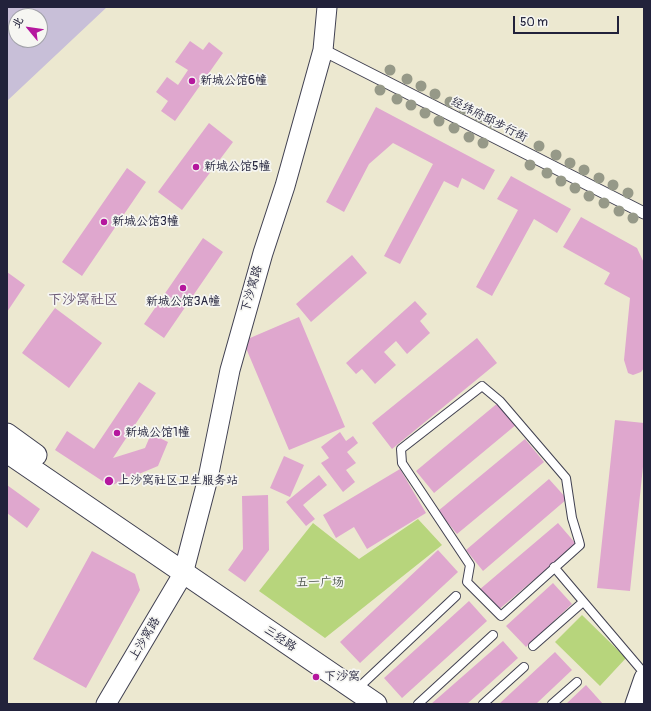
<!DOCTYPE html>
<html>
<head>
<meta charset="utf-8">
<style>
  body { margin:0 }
  #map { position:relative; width:651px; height:711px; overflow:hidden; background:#ece8d0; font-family:Pangolin,"LXGW WenKai TC",sans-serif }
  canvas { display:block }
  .frame { position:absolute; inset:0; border:8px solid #22223b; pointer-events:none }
  .north { position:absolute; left:8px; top:8px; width:40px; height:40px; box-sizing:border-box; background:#f6f6f2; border:1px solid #a1a1a9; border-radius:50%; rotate:299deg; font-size:11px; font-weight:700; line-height:16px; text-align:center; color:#22223b }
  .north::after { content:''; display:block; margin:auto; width:14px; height:18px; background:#b5179e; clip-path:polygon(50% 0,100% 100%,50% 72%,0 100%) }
  .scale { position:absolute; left:513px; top:16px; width:106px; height:18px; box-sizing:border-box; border:2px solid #22223b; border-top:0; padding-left:5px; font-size:12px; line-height:14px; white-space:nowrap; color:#22223b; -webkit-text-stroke:3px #f6f6f2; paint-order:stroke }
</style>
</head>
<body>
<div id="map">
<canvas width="651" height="711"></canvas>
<div class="frame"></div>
<div class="north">北</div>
<div class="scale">50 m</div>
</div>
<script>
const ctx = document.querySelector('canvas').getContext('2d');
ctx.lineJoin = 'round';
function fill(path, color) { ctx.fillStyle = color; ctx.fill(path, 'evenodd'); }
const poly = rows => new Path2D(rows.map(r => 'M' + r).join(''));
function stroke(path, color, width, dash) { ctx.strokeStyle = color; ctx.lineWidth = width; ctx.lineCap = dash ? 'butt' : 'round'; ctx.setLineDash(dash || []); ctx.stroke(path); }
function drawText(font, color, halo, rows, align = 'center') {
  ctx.font = font + ' Pangolin,"LXGW WenKai TC",sans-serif'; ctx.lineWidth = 3.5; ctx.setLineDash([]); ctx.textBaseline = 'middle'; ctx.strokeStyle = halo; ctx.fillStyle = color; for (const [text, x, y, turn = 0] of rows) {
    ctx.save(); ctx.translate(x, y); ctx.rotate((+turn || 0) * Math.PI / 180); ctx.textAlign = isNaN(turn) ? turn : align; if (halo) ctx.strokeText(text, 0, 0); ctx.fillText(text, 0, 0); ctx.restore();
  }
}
const industrial = poly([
  [7,7,107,7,7,101],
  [16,16,40,16,40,40,16,40]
]);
const green = poly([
  [418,519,442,545,325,638,259,591,313,523,359,559],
  [582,615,626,658,600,686,555,642]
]);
const building = poly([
  [190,41,203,50,209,42,223,53,175,121,161,111,168,101,156,92,167,77,178,85,188,70,175,62],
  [376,107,495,170,484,190,462,178,458,188,444,181,400,264,384,256,433,164,393,143,369,164,344,212,326,202],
  [209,123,233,142,182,210,158,192],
  [127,168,146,182,82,276,62,262],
  [511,176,571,209,557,233,534,219,492,296,476,287,518,210,497,199],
  [581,217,637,248,644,263,644,368,641,372,633,375,628,373,624,360,630,298,604,284,610,273,563,247],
  [203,238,223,252,164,338,144,324],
  [352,255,367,273,311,322,296,304],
  [7,272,25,285,7,312],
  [415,301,427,314,420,321,430,333,407,354,396,341,384,352,396,365,375,384,362,369,356,374,346,363],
  [55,308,102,343,69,388,22,353],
  [299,317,345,427,289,450,243,341],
  [477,338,497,363,392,449,372,423],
  [139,382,156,393,113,458,145,448,151,434,168,442,158,466,110,486,55,450,67,431,94,449],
  [499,402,517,424,434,493,416,471],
  [615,420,644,423,644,457,630,591,597,588],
  [340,432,346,441,353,436,358,443,347,452,356,463,346,470,355,482,343,492,321,463,329,458,321,447],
  [525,439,544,462,457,534,438,511],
  [284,456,304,465,290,497,270,488],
  [400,469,426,513,367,549,354,527,336,538,323,515],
  [319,475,327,485,303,505,315,519,306,526,286,502],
  [549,479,567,499,483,571,466,550],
  [7,485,40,509,27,528,7,513],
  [268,495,269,550,245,582,228,570,243,549,242,496],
  [558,523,576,544,497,611,479,590],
  [438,550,458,572,360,663,340,642],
  [92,551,135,574,140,590,86,688,33,659],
  [553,583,572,604,526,647,506,626],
  [469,601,487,621,402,698,384,678],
  [503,641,518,658,467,704,431,704],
  [555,652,572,670,536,704,499,704],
  [586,685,603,704,566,704]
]);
const service = poly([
  [482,386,500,401,566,478,572,518,579,541,580,545,501,616,467,582,470,565,402,463,401,449,482,386],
  [554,567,644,673],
  [533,646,583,602],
  [356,690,456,596],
  [418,704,493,635],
  [483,704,524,667],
  [552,704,577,682]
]);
const pedestrian = poly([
  [323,50,644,213]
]);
const tertiary = poly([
  [106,704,183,574,208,478,230,370,263,253,285,186,323,50,327,7],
  [635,704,644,678]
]);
const secondary = poly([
  [7,434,36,455],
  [7,452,376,704]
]);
const trees = [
  [390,70],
  [407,79],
  [421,86],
  [380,90],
  [435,94],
  [397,99],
  [450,102],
  [411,105],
  [464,109],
  [425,113],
  [480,117],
  [439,121],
  [493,124],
  [454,128],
  [469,137],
  [483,143],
  [539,146],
  [556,155],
  [570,163],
  [530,165],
  [584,170],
  [547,173],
  [599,178],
  [561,181],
  [613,185],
  [575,188],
  [628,193],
  [589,196],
  [604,203],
  [619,211],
  [633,218]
];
const markers = [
  [192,81,4,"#b5179e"],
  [196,167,4,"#b5179e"],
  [104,222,4,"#b5179e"],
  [183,288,4,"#b5179e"],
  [117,433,4,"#b5179e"],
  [109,481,5,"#b5179e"],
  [316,677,4,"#b5179e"]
];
const poiNames = [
  ["新城公馆6幢",200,81],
  ["新城公馆5幢",204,167],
  ["新城公馆3幢",112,222],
  ["新城公馆3A幢",183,302,"center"],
  ["新城公馆1幢",125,433],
  ["上沙窝社区卫生服务站",118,481],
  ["下沙窝",324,677]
];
const streetNames = [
  ["经纬府邸步行街",489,120,27],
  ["下沙窝路",252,289,-74],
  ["上沙窝路",145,639,-59],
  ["三经路",280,639,34]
];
const parkNames = [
  ["五一广场",320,583]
];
const quarterNames = [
  ["下沙窝社区",83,300]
];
fill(industrial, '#c8bfd8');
fill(green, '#b7d57c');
fill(building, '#dfa7ce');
stroke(service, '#404051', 10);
stroke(pedestrian, '#404051', 13);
stroke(tertiary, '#404051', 21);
stroke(secondary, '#404051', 23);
stroke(service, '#fff', 8);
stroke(pedestrian, '#fff', 11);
stroke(tertiary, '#fff', 19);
stroke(secondary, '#fff', 21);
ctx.fillStyle = '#969988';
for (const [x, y] of trees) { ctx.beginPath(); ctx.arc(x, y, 5.5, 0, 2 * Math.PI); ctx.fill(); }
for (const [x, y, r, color] of markers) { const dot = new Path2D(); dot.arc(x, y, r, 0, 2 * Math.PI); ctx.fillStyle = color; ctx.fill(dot); stroke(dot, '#f6f6f2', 1.5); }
drawText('12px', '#22223b', '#f6f6f2', poiNames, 'left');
drawText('12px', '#22223b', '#f6f6f2', streetNames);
drawText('12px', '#4f584e', '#f6f6f2', parkNames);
drawText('14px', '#64516e', '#f6f6f2', quarterNames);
</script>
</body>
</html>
